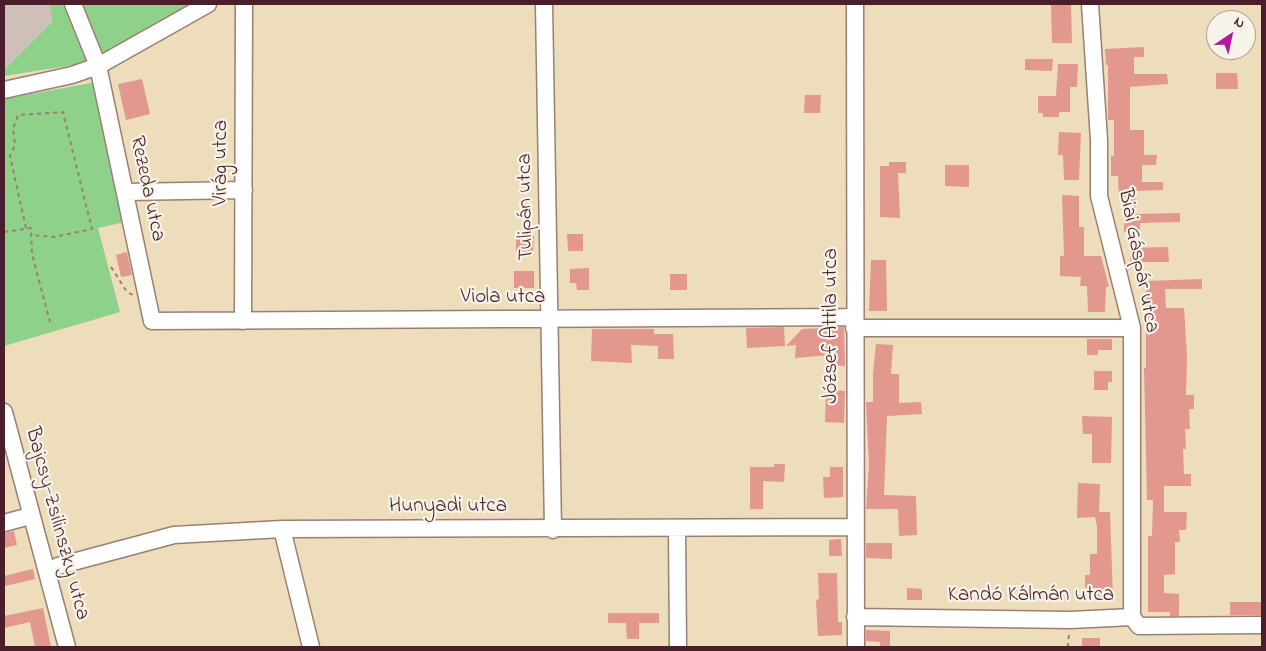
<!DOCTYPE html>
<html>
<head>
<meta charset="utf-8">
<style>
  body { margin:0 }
  #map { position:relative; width:1266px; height:651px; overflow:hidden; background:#edddbb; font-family:"Indie Flower",sans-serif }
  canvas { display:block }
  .frame { position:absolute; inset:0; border:5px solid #4a1f2b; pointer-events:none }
  .north { position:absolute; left:1206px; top:10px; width:50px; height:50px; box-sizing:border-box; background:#f7f3e8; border:1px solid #b29e9c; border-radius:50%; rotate:34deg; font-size:14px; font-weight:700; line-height:20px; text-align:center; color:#4a1f2b }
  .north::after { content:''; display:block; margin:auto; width:18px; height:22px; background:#b5179e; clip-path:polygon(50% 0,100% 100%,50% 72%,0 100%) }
</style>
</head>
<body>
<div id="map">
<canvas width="1266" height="651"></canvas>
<div class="frame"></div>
<div class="north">N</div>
</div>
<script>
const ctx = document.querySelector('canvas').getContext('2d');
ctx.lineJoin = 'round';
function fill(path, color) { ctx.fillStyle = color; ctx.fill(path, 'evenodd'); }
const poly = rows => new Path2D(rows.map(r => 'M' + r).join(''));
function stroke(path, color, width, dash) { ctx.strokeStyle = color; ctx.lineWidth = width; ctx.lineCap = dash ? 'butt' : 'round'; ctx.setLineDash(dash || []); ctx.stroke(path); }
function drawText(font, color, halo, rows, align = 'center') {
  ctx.font = font + ' "Indie Flower",sans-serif'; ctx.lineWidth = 4.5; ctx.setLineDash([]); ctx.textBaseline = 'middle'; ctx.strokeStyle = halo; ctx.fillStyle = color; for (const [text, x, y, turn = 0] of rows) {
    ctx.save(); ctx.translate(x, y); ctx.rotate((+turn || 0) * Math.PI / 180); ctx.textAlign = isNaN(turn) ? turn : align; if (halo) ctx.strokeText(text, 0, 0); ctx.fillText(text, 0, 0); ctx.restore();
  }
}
const industrial = poly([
  [4,4,50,4,52,22,4,70]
]);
const green = poly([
  [50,4,198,4,92,62,4,76,4,70,52,22],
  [96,82,125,222,98,228,120,312,4,346,4,99]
]);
const building = poly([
  [1051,4,1071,4,1072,43,1052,43],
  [1144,47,1144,57,1134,57,1134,74,1167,74,1168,84,1130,87,1130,130,1144,130,1144,155,1157,155,1156,165,1142,165,1142,182,1163,182,1163,190,1135,191,1136,214,1180,213,1180,222,1140,223,1140,231,1124,232,1124,201,1119,201,1118,176,1111,176,1111,156,1114,156,1114,120,1108,120,1108,65,1106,65,1105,49],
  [1025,59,1053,59,1052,71,1025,70],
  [1058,64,1078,64,1077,87,1070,87,1070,112,1059,112,1059,117,1043,117,1043,113,1038,113,1038,96,1056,96],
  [1216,73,1237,73,1238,89,1216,89],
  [142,79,150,114,126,120,118,84],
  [805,95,821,95,820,113,804,113],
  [1059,132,1081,133,1079,180,1064,180,1063,155,1058,155],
  [889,162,906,162,906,173,898,173,900,218,880,217,880,166,889,166],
  [945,165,969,165,969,187,945,186],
  [1062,195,1079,196,1079,227,1084,227,1084,256,1101,256,1109,287,1106,287,1105,312,1088,312,1087,286,1080,286,1081,277,1060,276,1060,256,1064,256],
  [567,234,583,234,583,251,568,251],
  [516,236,534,236,533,253,516,253],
  [1168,247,1169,262,1130,262,1130,248],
  [127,252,132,275,121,277,116,255],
  [871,260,886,260,887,311,869,311],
  [589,268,589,290,577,290,576,283,570,283,570,269],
  [514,271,534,271,534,288,514,288],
  [670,274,687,274,687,290,670,290],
  [1202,279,1202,289,1165,289,1166,308,1184,308,1187,356,1186,395,1194,395,1194,409,1189,409,1190,429,1185,429,1186,449,1183,449,1184,474,1191,474,1191,486,1164,486,1164,512,1187,512,1186,530,1179,530,1180,542,1175,542,1175,574,1164,575,1164,593,1179,594,1179,616,1170,616,1170,612,1148,612,1148,536,1152,536,1153,500,1147,500,1144,368,1146,368,1146,281],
  [784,327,785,346,747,348,746,328],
  [844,327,845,366,830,365,830,355,795,358,796,345,786,346,802,329],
  [592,329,654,329,654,334,673,334,674,359,658,359,658,346,631,345,632,363,591,361],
  [1087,339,1112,339,1112,350,1098,350,1098,355,1087,355],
  [876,344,893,345,891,374,899,374,899,403,921,402,922,414,887,416,884,495,916,496,917,535,899,536,898,509,866,509,869,465,866,402,873,402,873,374],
  [1094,371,1112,371,1112,382,1108,382,1108,390,1094,390],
  [826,390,845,391,844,423,825,422],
  [1082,416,1112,417,1111,463,1092,463,1092,434,1083,434],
  [774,464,785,464,784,482,763,481,763,509,750,509,750,467,774,467],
  [830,467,843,467,843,497,824,498,823,477,830,477],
  [1078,483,1100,484,1099,512,1110,512,1113,598,1096,598,1096,588,1085,588,1085,575,1090,575,1090,554,1097,554,1097,527,1095,517,1077,518],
  [14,531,17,545,4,548,4,533],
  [841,539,842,556,829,556,829,540],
  [866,543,892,543,892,559,866,558],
  [33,569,35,579,5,586,4,576],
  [818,573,837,573,838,622,842,622,842,635,818,636,816,600,819,599],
  [907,588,922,589,922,600,907,600],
  [1230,602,1262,602,1262,615,1230,615],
  [43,608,51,647,35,647,30,622,4,628,4,616],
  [608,613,659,613,659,623,639,623,639,639,627,639,626,623,608,623],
  [866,630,890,631,890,646,880,646,880,642,866,641],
  [1082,638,1100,638,1100,647,1082,647]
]);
const path = poly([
  [26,228,10,156,15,145,13,129,18,115,63,112,92,229,54,237,31,235],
  [4,232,31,228,32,254,50,322],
  [111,267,127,292,133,295],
  [1068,647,1069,632]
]);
const minor = poly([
  [73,4,98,66,152,321,854,317],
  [544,4,553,530],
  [855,4,856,647],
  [1090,4,1099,140,1099,196,1132,328,1132,617],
  [4,90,72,75,98,66,208,4],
  [125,192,244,190],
  [243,321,244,4],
  [854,328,1132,328],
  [4,412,67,647],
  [4,523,30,516],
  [677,528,678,647],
  [282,529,311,647],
  [47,572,58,566,174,535,282,529,855,527],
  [855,617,1070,620,1132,617],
  [1132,617,1139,626,1262,625]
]);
const streetNames = [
  ["Virág utca",223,163,-90],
  ["Rezeda utca",146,189,78],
  ["Tulipán utca",527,207,-91],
  ["Biai Gáspár utca",1137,261,79],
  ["Viola utca",503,299],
  ["József Attila utca",833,326,-90],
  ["Hunyadi utca",448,508],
  ["Bajcsy-Zsilinszky utca",56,524,75],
  ["Kandó Kálmán utca",1031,597]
];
fill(industrial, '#cfc1ba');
fill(green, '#8dd18a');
fill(building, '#e2978f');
stroke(minor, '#9c7e73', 19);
stroke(path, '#9c7e73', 2, [4, 4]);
stroke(minor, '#fff', 16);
drawText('21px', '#4a1f2b', '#f7f3e8', streetNames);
</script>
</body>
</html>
